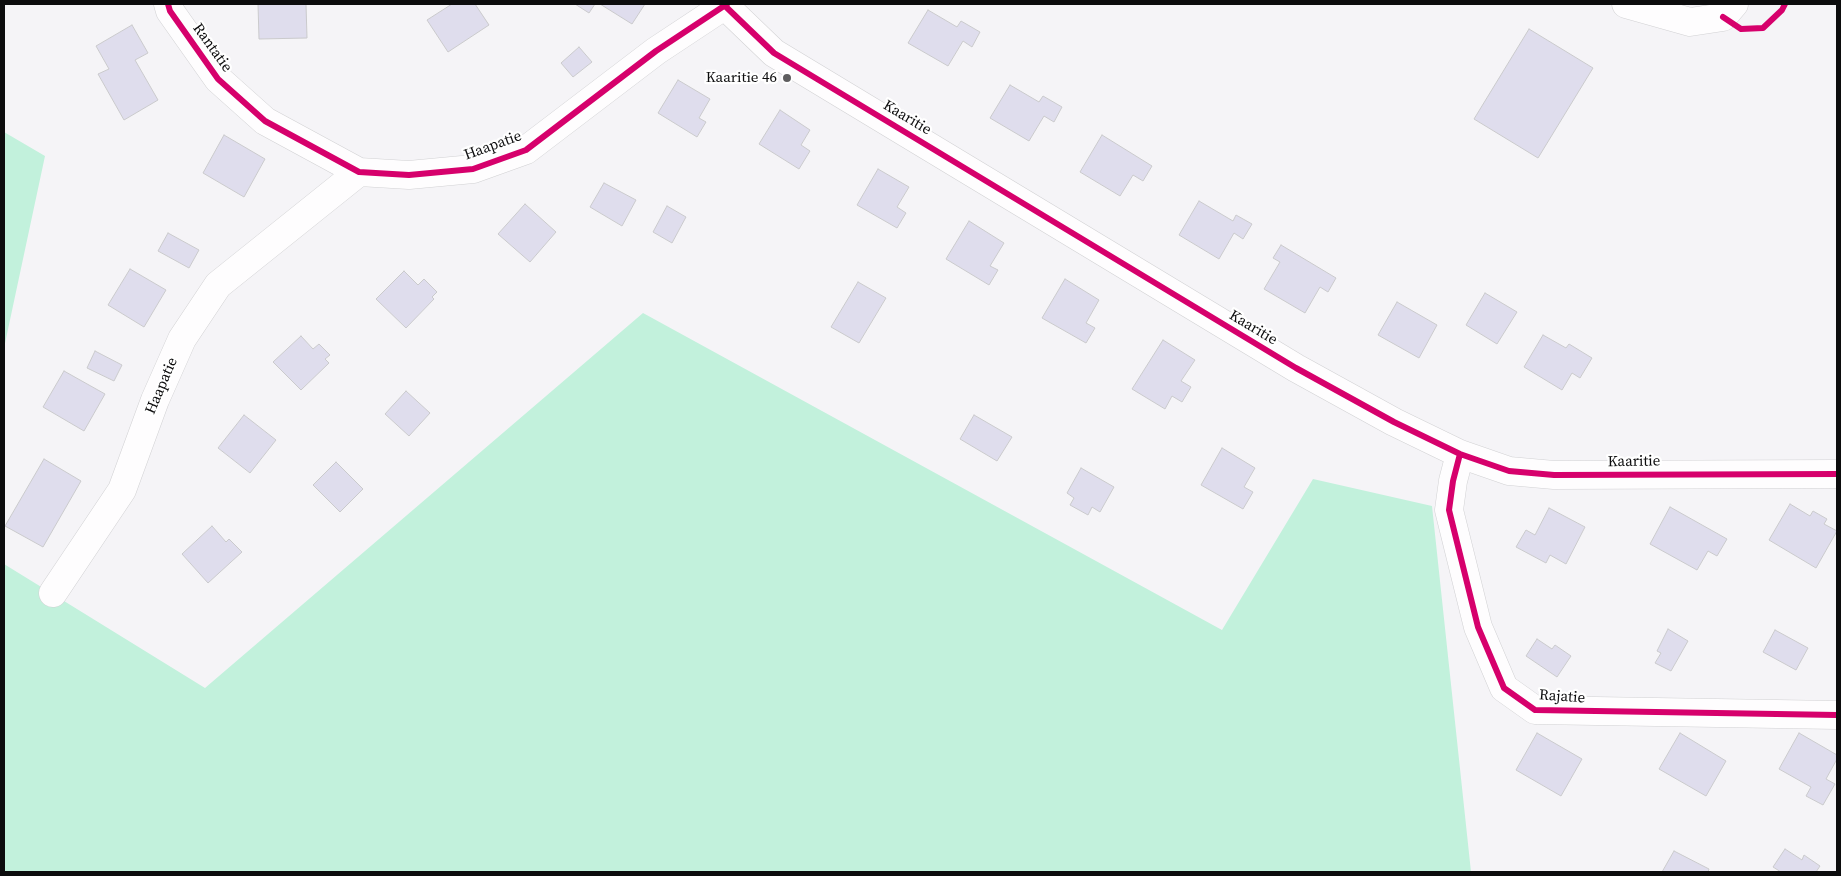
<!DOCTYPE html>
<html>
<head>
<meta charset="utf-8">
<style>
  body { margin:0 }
  #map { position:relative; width:1841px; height:876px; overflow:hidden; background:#f5f4f7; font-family:"Source Serif 4",serif }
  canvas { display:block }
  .frame { position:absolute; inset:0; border:5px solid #0c0c0d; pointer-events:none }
</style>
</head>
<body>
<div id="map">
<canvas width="1841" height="876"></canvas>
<div class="frame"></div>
</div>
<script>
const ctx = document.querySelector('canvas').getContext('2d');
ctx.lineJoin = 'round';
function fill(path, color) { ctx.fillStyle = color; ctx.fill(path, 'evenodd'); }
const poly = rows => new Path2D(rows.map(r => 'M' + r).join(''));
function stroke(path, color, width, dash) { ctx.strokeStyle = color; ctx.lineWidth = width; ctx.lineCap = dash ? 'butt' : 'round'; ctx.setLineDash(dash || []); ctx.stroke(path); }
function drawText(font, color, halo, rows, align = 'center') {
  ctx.font = font + ' "Source Serif 4",serif'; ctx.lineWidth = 4.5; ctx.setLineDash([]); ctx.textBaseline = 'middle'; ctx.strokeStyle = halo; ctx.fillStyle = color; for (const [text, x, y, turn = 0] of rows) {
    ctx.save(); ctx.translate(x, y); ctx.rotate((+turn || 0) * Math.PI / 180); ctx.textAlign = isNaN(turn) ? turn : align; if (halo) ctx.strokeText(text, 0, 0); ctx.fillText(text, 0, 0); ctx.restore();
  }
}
const green = poly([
  [4,132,45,156,4,348],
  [643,313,1222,630,1313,479,1432,506,1471,872,4,872,4,564,205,688]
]);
const building = poly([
  [258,4,306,4,307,38,259,39,258,4],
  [452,4,475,4,489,25,448,52,427,20,452,4],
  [575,4,595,4,589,13,575,4],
  [600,4,645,4,632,24,600,4],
  [928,10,957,27,961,21,980,32,972,47,963,41,948,66,908,43,928,10],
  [132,25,148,53,135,60,158,100,124,120,98,74,109,69,96,46,132,25],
  [1529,29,1593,68,1538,158,1474,119,1529,29],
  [579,47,592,62,573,77,561,63,579,47],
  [678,80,710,99,699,118,706,122,697,137,658,113,678,80],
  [1010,85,1039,102,1043,96,1062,107,1054,122,1044,116,1029,141,990,118,1010,85],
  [780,110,810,130,801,145,810,151,799,169,759,144,780,110],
  [224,135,265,159,244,197,203,173,224,135],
  [1102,135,1152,166,1143,181,1133,175,1120,196,1080,172,1102,135],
  [878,169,909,187,897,207,906,213,897,228,857,205,878,169],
  [604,183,636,200,622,226,590,207,604,183],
  [1199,201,1233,221,1236,215,1252,224,1243,239,1234,233,1219,259,1179,235,1199,201],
  [525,204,556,232,530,262,498,234,525,204],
  [667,206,686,217,672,243,653,232,667,206],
  [969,221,1004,243,990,266,998,270,989,285,946,259,969,221],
  [168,233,199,250,189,268,158,251,168,233],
  [1281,245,1336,278,1328,292,1320,287,1305,313,1264,289,1280,262,1273,258,1281,245],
  [130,269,166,290,144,327,108,305,130,269],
  [404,271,418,285,424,279,437,292,432,297,434,299,406,328,376,299,404,271],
  [1065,279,1099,300,1086,323,1095,328,1086,343,1042,318,1065,279],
  [858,282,886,298,859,343,831,327,858,282],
  [1485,293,1517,312,1497,344,1466,325,1485,293],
  [1397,302,1437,325,1419,358,1378,335,1397,302],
  [1543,335,1566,348,1569,344,1592,358,1580,378,1572,373,1562,390,1524,367,1543,335],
  [301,336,313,349,319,344,330,355,325,359,329,363,301,390,273,362,301,336],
  [1163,340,1195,360,1181,381,1191,387,1182,402,1172,396,1165,409,1132,389,1163,340],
  [95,351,122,365,114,381,87,368,95,351],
  [64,371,105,394,84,431,43,407,64,371],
  [406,391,430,413,409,436,385,414,406,391],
  [244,415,276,440,250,473,218,448,244,415],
  [974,415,1012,437,997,461,960,439,974,415],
  [1222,448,1255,468,1244,487,1253,492,1243,509,1201,485,1222,448],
  [44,459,81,481,43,547,5,526,44,459],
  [336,462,363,489,340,512,313,485,336,462],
  [1081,468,1114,487,1100,512,1092,507,1088,515,1070,505,1074,498,1067,493,1081,468],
  [1790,504,1810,516,1813,511,1827,519,1824,524,1837,531,1816,568,1769,540,1790,504],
  [1670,507,1727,539,1717,556,1708,551,1697,570,1650,544,1670,507],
  [1549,508,1585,527,1566,564,1550,555,1546,563,1516,547,1526,530,1535,535,1549,508],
  [212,526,226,542,229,539,242,552,208,583,182,554,212,526],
  [1668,629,1688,641,1671,671,1655,663,1661,653,1657,651,1668,629],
  [1775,630,1808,648,1796,670,1763,652,1775,630],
  [1537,639,1552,649,1555,645,1571,656,1557,677,1526,656,1537,639],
  [1537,733,1582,759,1561,796,1516,770,1537,733],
  [1680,733,1726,761,1706,796,1659,769,1680,733],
  [1799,733,1837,755,1837,759,1826,779,1835,784,1823,805,1806,796,1811,787,1779,769,1799,733],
  [1785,849,1802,860,1804,855,1820,866,1816,872,1781,872,1773,867,1785,849],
  [1674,851,1709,869,1708,872,1662,872,1674,851]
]);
const minor = poly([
  [168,4,170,11,218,79,265,121,359,172,409,175,473,169,526,150,656,51,727,4],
  [723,4,774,53,1296,368,1394,422,1460,454,1509,471,1554,475,1837,474],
  [1626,4,1690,22,1723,17,1734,4],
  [1460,454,1453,481,1449,510,1478,627,1504,688,1535,710,1837,715],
  [53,593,122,490,155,400,182,339,218,285,359,172]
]);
const cycleway = poly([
  [168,4,170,11,218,79,265,121,359,172,409,175,473,169,526,150,656,51,727,4],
  [723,4,774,53,1296,368,1394,422,1460,454,1509,471,1554,475,1837,474],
  [1723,17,1741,29,1763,28,1782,10,1785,4],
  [1460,454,1453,481,1449,510,1478,627,1504,688,1535,710,1837,715]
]);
const markers = [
  [787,78,5,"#5e5d5f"]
];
const streetNames = [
  ["Rantatie",212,48,54],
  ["Kaaritie",907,118,31],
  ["Haapatie",493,146,-20],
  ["Kaaritie",1253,328,31],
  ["Haapatie",162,386,-67],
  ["Kaaritie",1634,462,-1],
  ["Rajatie",1562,697,4]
];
const poiNames = [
  ["Kaaritie 46",777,78]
];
fill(green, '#c2f1dc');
fill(building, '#dfdded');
stroke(building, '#cacacc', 1);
stroke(minor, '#d1d1d3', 29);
stroke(minor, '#fefdfe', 28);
stroke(cycleway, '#d6006c', 6);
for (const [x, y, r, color] of markers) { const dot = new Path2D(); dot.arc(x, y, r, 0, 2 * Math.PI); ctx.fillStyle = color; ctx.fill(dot); stroke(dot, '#fff', 2); }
drawText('15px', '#0c0c0d', '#fff', streetNames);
drawText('15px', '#0c0c0d', '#fff', poiNames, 'right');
</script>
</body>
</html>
